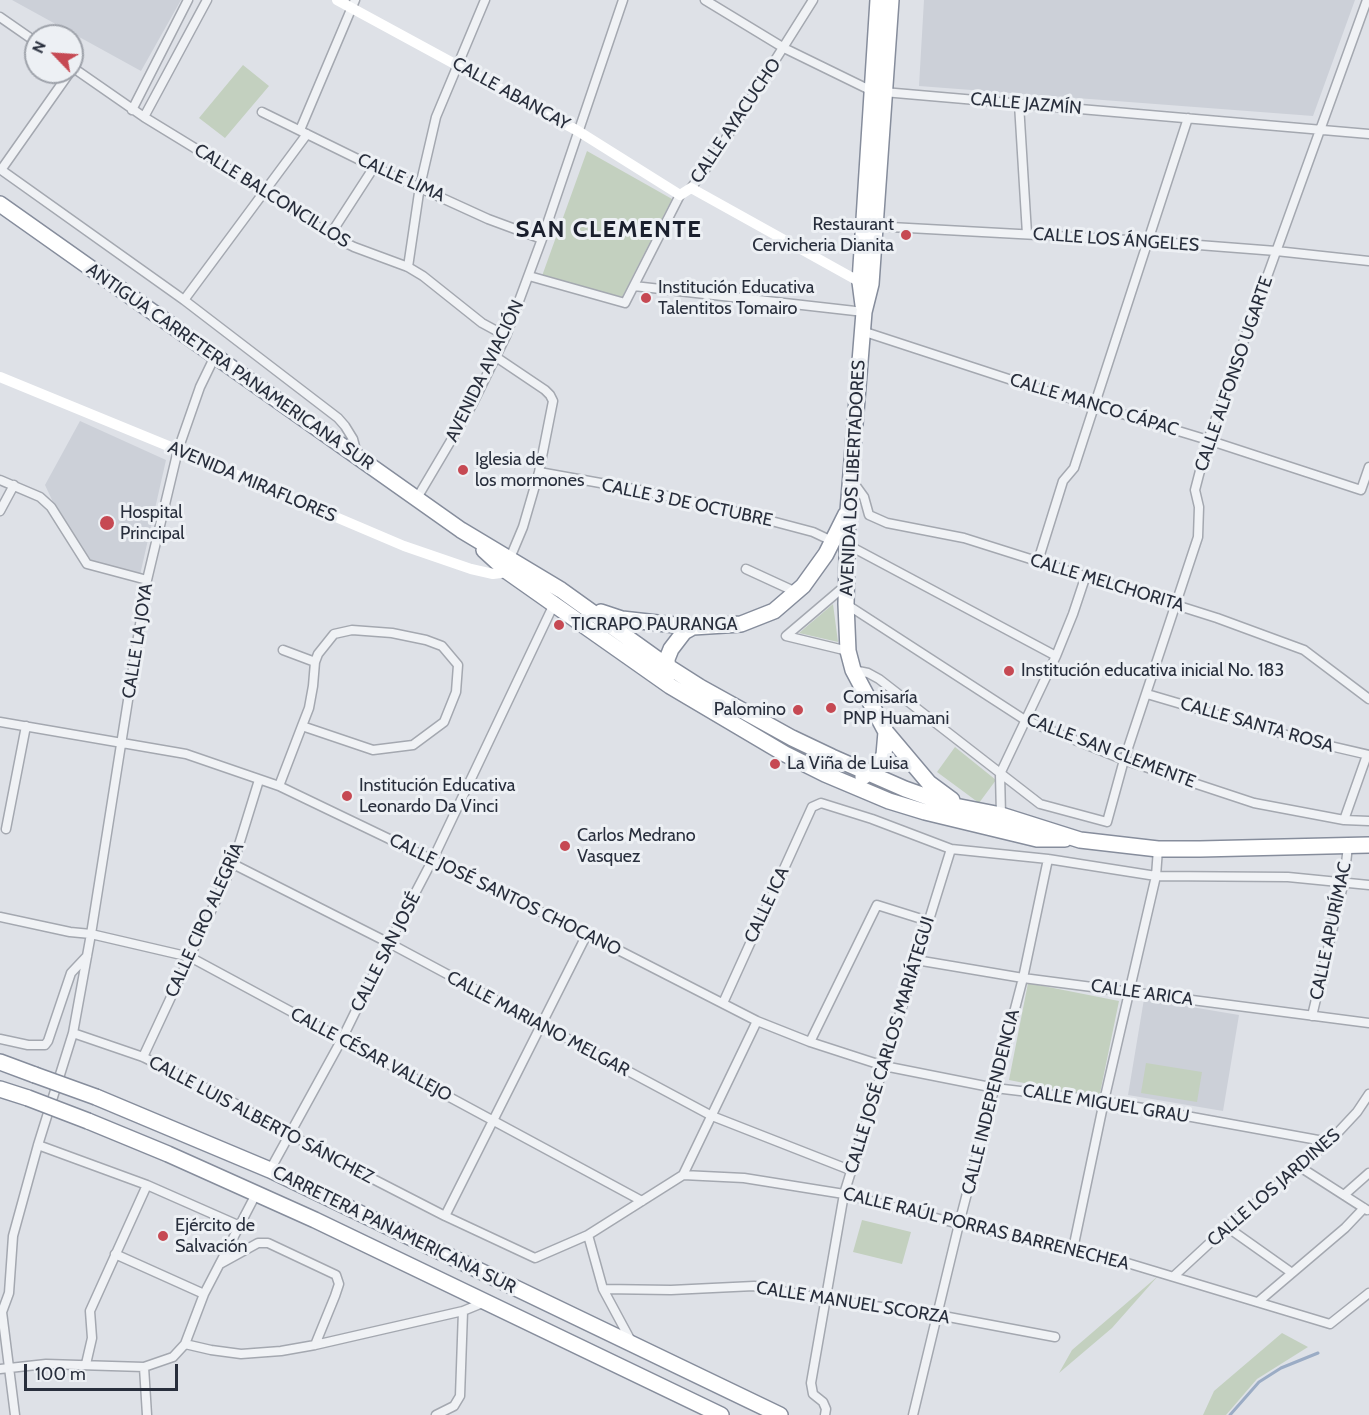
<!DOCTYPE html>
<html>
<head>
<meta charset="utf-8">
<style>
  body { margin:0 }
  #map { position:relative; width:1369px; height:1415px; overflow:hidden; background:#dee1e7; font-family:Cabin,sans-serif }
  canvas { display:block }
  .north { position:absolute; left:24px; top:24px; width:60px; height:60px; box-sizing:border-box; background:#edf0f4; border:2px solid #9ea2aa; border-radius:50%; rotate:295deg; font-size:16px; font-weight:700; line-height:24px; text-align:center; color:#282e3c }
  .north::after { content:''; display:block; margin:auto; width:21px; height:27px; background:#c64953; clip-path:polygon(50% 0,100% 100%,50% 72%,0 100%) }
  .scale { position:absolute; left:24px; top:1364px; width:154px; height:27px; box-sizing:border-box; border:3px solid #282e3c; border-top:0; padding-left:8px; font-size:18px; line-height:21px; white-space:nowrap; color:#282e3c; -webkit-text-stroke:4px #edf0f4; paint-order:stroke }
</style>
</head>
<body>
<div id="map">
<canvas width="1369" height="1415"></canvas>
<div class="north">N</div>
<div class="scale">100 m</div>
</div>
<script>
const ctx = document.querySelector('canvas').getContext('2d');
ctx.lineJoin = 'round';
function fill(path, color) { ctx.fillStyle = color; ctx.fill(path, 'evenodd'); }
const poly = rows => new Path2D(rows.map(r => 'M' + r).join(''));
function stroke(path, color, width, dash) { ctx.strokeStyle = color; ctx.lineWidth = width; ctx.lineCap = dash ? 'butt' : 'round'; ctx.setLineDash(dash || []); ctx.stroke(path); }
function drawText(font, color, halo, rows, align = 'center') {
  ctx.font = font + ' Cabin,sans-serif'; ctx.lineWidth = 6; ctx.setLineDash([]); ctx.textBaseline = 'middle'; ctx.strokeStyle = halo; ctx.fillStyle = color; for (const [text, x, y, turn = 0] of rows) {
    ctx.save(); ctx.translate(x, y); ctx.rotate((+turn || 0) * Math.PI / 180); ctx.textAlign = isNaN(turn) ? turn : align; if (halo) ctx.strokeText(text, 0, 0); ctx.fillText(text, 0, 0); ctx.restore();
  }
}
const built = poly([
  [12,0,181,0,141,71],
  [924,0,1355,0,1313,116,919,86],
  [80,421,166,460,140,575,81,562,45,485],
  [1144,999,1239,1015,1223,1111,1128,1095]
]);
const green = poly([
  [243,65,269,86,225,138,199,118],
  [587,151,672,199,622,297,542,276],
  [833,604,838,642,799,633],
  [955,747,996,780,979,803,937,772],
  [1028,983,1119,1001,1099,1098,1009,1080],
  [1146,1063,1202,1072,1197,1102,1141,1093],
  [862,1220,911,1232,902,1264,853,1252],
  [1158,1276,1112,1328,1059,1373,1072,1350],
  [1282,1333,1308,1347,1257,1379,1226,1415,1203,1415,1214,1391]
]);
const stream = poly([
  [1230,1415,1259,1382,1281,1368,1318,1353]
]);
const street = poly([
  [705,0,784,48,872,91,1369,134],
  [0,17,36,42],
  [72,67,144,117,265,191,330,235,354,247,408,267,423,276,482,323,506,336],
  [1019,104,1027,234],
  [132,110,188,0],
  [262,112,374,167,488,219,542,239],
  [144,117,207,0],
  [300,130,355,0],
  [0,169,184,300,338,418,345,426,353,439,357,454],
  [1,170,70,72],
  [691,188,711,162,813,0],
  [872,226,1147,241,1276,251,1369,261],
  [330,235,374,167],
  [408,267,420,186,436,117,485,0],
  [529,276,625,303,680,195],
  [634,286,864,312],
  [184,300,307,134],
  [862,331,1030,386,1208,440,1361,490,1369,467],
  [496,357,545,390,550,395,553,401,539,472,523,527,510,558],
  [539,472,645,491,726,509,813,532,832,541],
  [851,479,864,497,869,515,887,523,964,538,1217,618,1304,650,1369,699],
  [0,480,40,497,51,507,87,564,147,580],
  [417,498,472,405,506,336,542,239,623,0],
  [0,511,14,485],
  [848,545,1056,656],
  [1038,561,1063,481,1074,468,1188,118],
  [746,569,796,592],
  [846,585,786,636,848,651],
  [846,604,1025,720,1124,760,1254,803,1344,820,1369,821],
  [283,650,315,662],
  [853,670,868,673,879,679,1040,804,1107,822,1124,760,1198,537,1199,507,1195,490,1208,440,1367,0],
  [1147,694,1300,739,1369,755],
  [0,722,186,754,279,786,587,934,757,1021,810,1042,884,1066,995,1088,1104,1101,1329,1142],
  [279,786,302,726,309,708,313,686,315,662,318,654,334,634,352,630,392,633,426,640,442,646,458,665,456,692,444,722,413,745,373,750,302,726],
  [1001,815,1000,774,1056,656,1073,614,1085,578],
  [1344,820,1367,755],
  [6,829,26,726],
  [233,864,389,943,712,1116,850,1170],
  [0,917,70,932,91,934,190,957,642,1201],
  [916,960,1023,978,1369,1023],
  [723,1003,812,807,821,803,872,819,951,849,1048,859,1156,876,1288,877,1369,885],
  [1312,1016,1344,881,1348,846],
  [73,1033,143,1057,220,1095,336,1160,445,1216,535,1258,588,1235,683,1175,744,1178,844,1194,959,1224,1114,1259,1330,1324,1369,1293],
  [0,1039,28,1045,45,1045,48,1041,71,973,87,956],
  [810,1042,877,905,928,921],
  [143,1057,233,864,259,780],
  [38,1145,147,1185,240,1226],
  [1300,1167,1367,1210],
  [270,1170,342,1039,389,943,433,859,554,604],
  [683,1175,757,1021],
  [1344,1195,1369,1173],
  [445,1216,587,934],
  [1227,1227,1292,1273],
  [588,1235,603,1289],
  [1073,1249,1104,1101,1156,876,1158,849],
  [115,1254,204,1294],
  [220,1264,258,1243,268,1243,336,1275,339,1284,335,1296,315,1345],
  [1174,1276,1227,1227,1329,1142,1357,1112,1369,1094],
  [1258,1302,1345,1228,1364,1208],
  [631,1341,603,1289,671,1290,754,1286,825,1299,938,1315,1055,1337],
  [185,1344,211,1350,241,1354,281,1351,315,1345,463,1311,485,1302],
  [86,1364,92,1338,90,1311,147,1185],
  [144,1367,147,1415],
  [0,1369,46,1364,144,1367,173,1357,185,1344,204,1294,256,1194],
  [15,1415,2,1312,9,1293,13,1236,38,1145,73,1033,91,934,147,580,178,450,200,387,215,356],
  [436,1415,454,1406,460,1396,463,1311],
  [825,1415,826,1409,823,1402,813,1394,811,1383,844,1194,951,849],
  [913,1415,959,1224,1023,978,1048,859]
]);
const secondary = poly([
  [337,0,578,131,680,195,691,188,860,282],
  [0,377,178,450,404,546,471,569,493,574,508,572]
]);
const highway = poly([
  [891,0,871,284,864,312,848,511,846,604,848,651,853,670,886,732,929,783,952,800],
  [0,204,461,530,561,590,667,666,700,687,792,738,832,757,905,789,950,805,1001,815,1080,840,1158,849,1200,849,1369,845],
  [863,305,860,282,878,0],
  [484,550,508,572,670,686,785,754,825,774,889,801,925,812,1037,839,1065,839],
  [601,612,622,619,693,627,741,624,774,611,803,586,826,554,846,514],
  [668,674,667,659,671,649,684,632,693,627],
  [863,777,877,767,884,755,886,732],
  [0,1062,35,1075],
  [0,1089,28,1098],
  [96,1097,270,1170,780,1415],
  [88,1121,168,1154,315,1220,721,1415]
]);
const highwayBridge = poly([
  [35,1075,96,1097],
  [28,1098,88,1121]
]);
const markers = [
  [906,235,6,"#c64953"],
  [646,298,6,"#c64953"],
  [463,470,6,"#c64953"],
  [107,523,8,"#c64953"],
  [559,625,6,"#c64953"],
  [1009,671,6,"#c64953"],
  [831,708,6,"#c64953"],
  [798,710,6,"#c64953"],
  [775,764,6,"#c64953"],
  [347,796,6,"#c64953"],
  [565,846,6,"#c64953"],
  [163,1236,6,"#c64953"]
];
const streetNames = [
  ["CALLE ABANCAY",511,94,29],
  ["CALLE JAZMÍN",1026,104,5],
  ["CALLE AYACUCHO",736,121,-56],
  ["CALLE LIMA",401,178,24],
  ["CALLE BALCONCILLOS",272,196,32],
  ["CALLE LOS ÁNGELES",1116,240,4],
  ["ANTIGUA CARRETERA PANAMERICANA SUR",230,367,35],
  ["AVENIDA AVIACIÓN",485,371,-64],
  ["CALLE ALFONSO UGARTE",1234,374,-71],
  ["CALLE MANCO CÁPAC",1094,405,17],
  ["AVENIDA LOS LIBERTADORES",853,478,-87],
  ["AVENIDA MIRAFLORES",252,482,23],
  ["CALLE 3 DE OCTUBRE",687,503,12],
  ["CALLE MELCHORITA",1107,583,17],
  ["CALLE LA JOYA",138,641,-81],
  ["CALLE SANTA ROSA",1257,725,16],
  ["CALLE SAN CLEMENTE",1111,751,21],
  ["CALLE JOSÉ SANTOS CHOCANO",505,895,26],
  ["CALLE ICA",767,905,-65],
  ["CALLE CIRO ALEGRÍA",205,920,-66],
  ["CALLE APURÍMAC",1331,931,-78],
  ["CALLE SAN JOSÉ",386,952,-63],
  ["CALLE ARICA",1142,993,8],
  ["CALLE MARIANO MELGAR",538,1024,28],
  ["CALLE JOSÉ CARLOS MARIÁTEGUI",890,1045,-73],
  ["CALLE CÉSAR VALLEJO",371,1055,28],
  ["CALLE INDEPENDENCIA",991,1102,-76],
  ["CALLE MIGUEL GRAU",1106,1104,9],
  ["CALLE LUIS ALBERTO SÁNCHEZ",261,1120,28],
  ["CALLE LOS JARDINES",1274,1188,-41],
  ["CALLE RAÚL PORRAS BARRENECHEA",986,1229,14],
  ["CARRETERA PANAMERICANA SUR",394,1230,26],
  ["CALLE MANUEL SCORZA",853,1303,9]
];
const poiNames = [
  ["Restaurant",894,225,"right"],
  ["Cervicheria Dianita",894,246,"right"],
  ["Institución Educativa",658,288],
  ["Talentitos Tomairo",658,309],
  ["Iglesia de",475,460],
  ["los mormones",475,481],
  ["Hospital",120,513],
  ["Principal",120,534],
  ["TICRAPO PAURANGA",571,625],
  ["Institución educativa inicial No. 183",1021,671],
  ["Comisaría",843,698],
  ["PNP Huamani",843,719],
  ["Palomino",786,710,"right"],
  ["La Viña de Luisa",787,764],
  ["Institución Educativa",359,786],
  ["Leonardo Da Vinci",359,807],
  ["Carlos Medrano",577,836],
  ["Vasquez",577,857],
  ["Ejército de",175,1226],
  ["Salvación",175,1247]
];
const districtNames = [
  ["SAN CLEMENTE",609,230]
];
fill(built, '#ccd0d8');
fill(green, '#c3d0bf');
stroke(stream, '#9bacc5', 3);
stroke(street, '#a4a8b0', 11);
stroke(highway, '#868d9c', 18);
stroke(street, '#f0f2f5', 8);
stroke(secondary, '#fff', 10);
stroke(highway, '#fff', 15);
stroke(highwayBridge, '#868d9c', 18, []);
stroke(highwayBridge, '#fff', 15);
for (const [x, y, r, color] of markers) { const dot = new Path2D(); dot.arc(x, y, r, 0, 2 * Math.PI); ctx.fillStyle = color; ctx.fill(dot); stroke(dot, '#edf0f4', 2); }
drawText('18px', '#282e3c', '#edf0f4', streetNames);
drawText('18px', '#282e3c', '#edf0f4', poiNames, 'left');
ctx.letterSpacing = '1.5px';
drawText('bold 24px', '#1a1f2d', '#edf0f4', districtNames);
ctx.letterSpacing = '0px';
</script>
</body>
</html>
